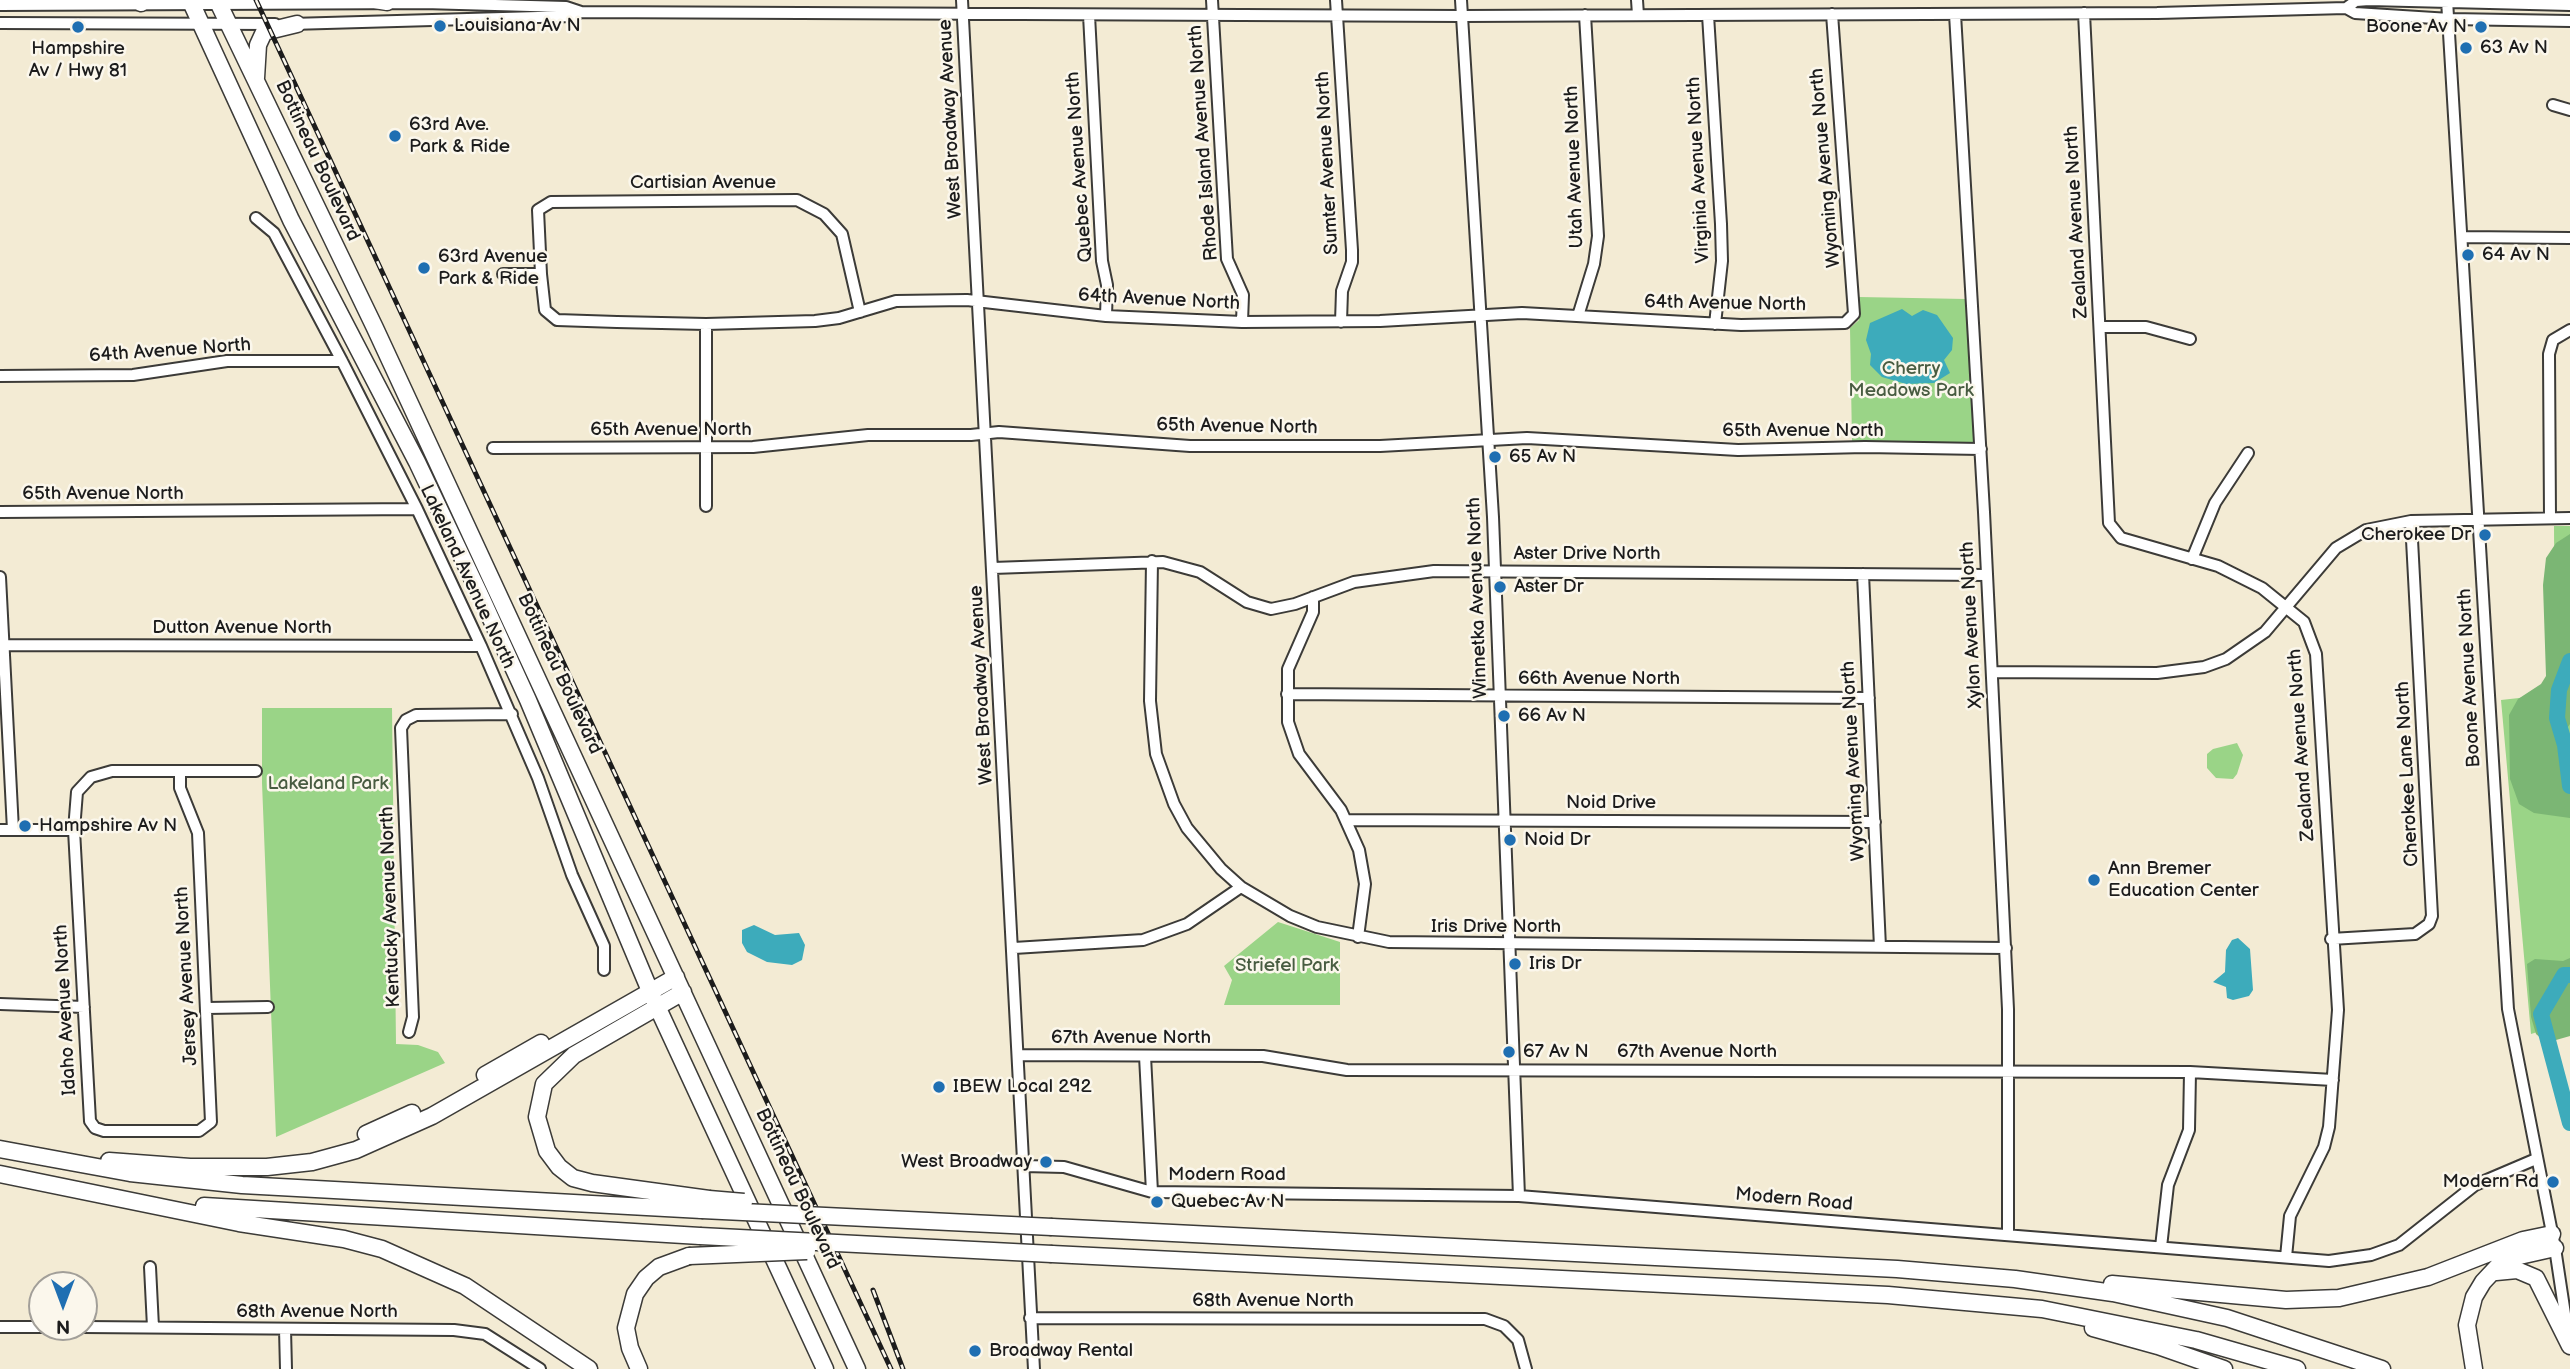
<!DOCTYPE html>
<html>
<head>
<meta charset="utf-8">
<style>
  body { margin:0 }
  #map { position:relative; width:2570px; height:1369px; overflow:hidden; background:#f3ebd4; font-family:"Balsamiq Sans",sans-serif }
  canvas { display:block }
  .north { position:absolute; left:28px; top:1271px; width:70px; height:70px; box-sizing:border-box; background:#fbf7ec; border:2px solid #a29f99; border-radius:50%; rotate:180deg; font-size:19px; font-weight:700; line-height:28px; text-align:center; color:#1c1c1c }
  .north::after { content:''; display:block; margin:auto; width:24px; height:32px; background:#1f6fb2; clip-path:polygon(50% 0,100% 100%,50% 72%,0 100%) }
</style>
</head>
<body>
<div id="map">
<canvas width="2570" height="1369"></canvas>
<div class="north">N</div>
</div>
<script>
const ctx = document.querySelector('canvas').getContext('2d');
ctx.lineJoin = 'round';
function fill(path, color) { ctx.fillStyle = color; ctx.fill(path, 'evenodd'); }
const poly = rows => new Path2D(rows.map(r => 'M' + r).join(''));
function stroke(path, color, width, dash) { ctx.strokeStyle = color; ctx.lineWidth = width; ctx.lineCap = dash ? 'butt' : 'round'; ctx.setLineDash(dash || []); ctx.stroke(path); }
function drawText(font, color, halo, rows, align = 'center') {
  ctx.font = font + ' "Balsamiq Sans",sans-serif'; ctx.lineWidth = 5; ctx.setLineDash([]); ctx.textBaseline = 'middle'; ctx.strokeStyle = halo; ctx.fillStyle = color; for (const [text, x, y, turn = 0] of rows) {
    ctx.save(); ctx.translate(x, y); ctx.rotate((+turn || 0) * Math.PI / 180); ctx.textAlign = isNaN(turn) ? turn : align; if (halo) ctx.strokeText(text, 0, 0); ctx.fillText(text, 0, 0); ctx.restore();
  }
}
const green = poly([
  [1859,297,1966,299,1975,443,1852,441,1850,328,1859,320],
  [2554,526,2570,526,2570,1022,2531,1034,2501,700,2555,694],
  [262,708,392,708,396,1044,418,1045,438,1052,445,1063,276,1137,262,783],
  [2237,743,2243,755,2237,774,2233,779,2216,778,2207,768,2207,754,2213,749],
  [1278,922,1340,942,1340,1005,1224,1005,1232,980,1224,966]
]);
const forest = poly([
  [2570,534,2570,724,2561,737,2560,746,2562,773,2570,786,2570,818,2534,813,2519,804,2510,779,2509,715,2518,699,2541,684,2546,676,2543,585,2546,558,2556,543],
  [2570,958,2570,1036,2556,1040,2543,1040,2536,1034,2531,1017,2527,964,2535,959,2563,961]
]);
const water = poly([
  [1902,309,1912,316,1923,310,1937,315,1953,338,1952,350,1944,360,1950,373,1934,383,1906,384,1882,377,1870,365,1871,354,1866,340,1870,323],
  [754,925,775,935,799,933,805,945,802,960,792,965,767,962,747,952,742,943,742,930],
  [2238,938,2250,949,2253,990,2249,996,2233,1000,2227,998,2226,987,2213,982,2225,972,2226,950,2232,940]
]);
const river = poly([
  [2570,661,2559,690,2557,718,2565,745,2570,786],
  [2570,975,2564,975,2541,1014,2570,1123]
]);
const minor = poly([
  [962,0,1034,1369],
  [1212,0,1227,259,1243,295,1242,322],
  [1336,0,1352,250,1352,262,1342,291,1341,322],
  [1461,0,1493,517,1519,1196],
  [1637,0,1638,15],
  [2447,0,2508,1009,2555,1248,2568,1334],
  [0,5,424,3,566,7,581,12,1462,16,2157,13,2346,8,2355,13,2450,19,2570,21],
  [2346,8,2356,1,2369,0,2570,5],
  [2084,13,2109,523,2121,538,2218,566,2262,588,2304,622,2316,654,2338,1010,2329,1127,2324,1147,2290,1216,2286,1257],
  [1955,14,1984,512,2008,1009,2008,1235],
  [1089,15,1102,261,1107,285,1106,316],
  [1708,15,1721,224,1722,261,1715,324],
  [0,23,275,24],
  [291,24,574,16,581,12],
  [2553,105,2570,110],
  [256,218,274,233,342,361,417,509,481,646,538,778,572,875,604,946,604,970],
  [2462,237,2570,238],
  [503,274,541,274,545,310,557,320,617,322,706,324,815,321,839,318,896,301,967,300,1106,316,1242,322,1380,321,1522,313,1741,325,1845,323,1854,314,1832,14],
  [541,274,538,210,551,202,797,200,824,214,842,234,860,312],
  [1578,316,1594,264,1598,236,1585,15],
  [706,324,706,506],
  [2100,327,2146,327,2190,339],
  [0,376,133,375,227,361,342,361],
  [493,448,753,447,868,435,971,435,999,432,1190,446,1380,446,1527,438,1738,450,1865,447,1981,449],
  [0,512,417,509],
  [2550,518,2549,354,2553,340,2570,330],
  [2192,559,2215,503,2248,453],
  [1152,561,1150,701,1156,754,1174,804,1187,828,1221,869,1241,887],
  [993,568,1163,562,1200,572,1247,602,1271,609,1295,604,1354,582,1434,571,1987,575],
  [1863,574,1880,947],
  [0,577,13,830],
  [1313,597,1313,612,1288,669,1288,722,1299,754,1341,810,1359,850,1365,884,1358,937],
  [3,645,481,646],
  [1993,672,2157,673,2204,667,2226,659,2265,632,2336,548,2366,530,2411,521,2570,518],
  [1287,694,1869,698],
  [180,771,180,788,198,833,211,1122,199,1131,104,1131,95,1128,90,1121,74,830,77,792,91,777,112,771,256,771],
  [1347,820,1875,822],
  [0,830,74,830],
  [2331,939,2415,934,2429,924,2432,916,2411,521],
  [1014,948,1143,940,1187,924,1241,887,1290,916,1317,927,1389,942,2006,948],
  [0,1004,84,1007],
  [207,1008,268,1007],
  [409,1032,413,1017,401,728,406,720,416,715,512,714],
  [1019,1055,1263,1056,1347,1070,2190,1072,2333,1080],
  [1145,1056,1152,1192],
  [1024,1166,1064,1167,1152,1192,1519,1196,2329,1261,2371,1255,2399,1245,2475,1185,2536,1159],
  [2161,1247,2168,1185,2189,1130,2190,1072],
  [150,1267,153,1327],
  [1030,1318,1485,1319,1504,1326,1518,1340,1526,1369],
  [0,1327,42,1327],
  [84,1327,454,1330,485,1334,540,1369],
  [285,1329,286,1369]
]);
const highway = poly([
  [190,0,291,220,417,462,481,597,528,700,650,991,825,1369],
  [217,0,375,328,857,1369],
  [375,0,387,2],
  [141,3,145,0],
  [256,78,258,45,264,32,297,24],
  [683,992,574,1055,544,1084,537,1117,547,1151,559,1167,573,1178,592,1183,709,1199],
  [485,1075,541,1043],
  [366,1134,412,1113],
  [0,1149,130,1173,242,1185,702,1210],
  [109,1161,190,1167,267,1167,312,1162,356,1150,432,1116,676,977],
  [0,1174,239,1223,344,1239,382,1249,465,1286,589,1369],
  [204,1206,700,1236],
  [1052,1227,1897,1269,2015,1279,2113,1293,2227,1318,2382,1369],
  [1052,1254,1888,1295,2042,1309,2196,1340,2297,1369],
  [2496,1272,2517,1270,2536,1278,2570,1346],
  [2112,1284,2286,1300,2339,1298,2428,1277,2523,1240,2552,1234],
  [2093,1328,2158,1346,2224,1369],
  [639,1369,630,1348,626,1328,635,1294,646,1278,659,1267,689,1256],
  [2474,1369,2467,1325,2474,1297,2483,1282,2498,1266,2515,1257,2555,1248]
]);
const rail = poly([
  [256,0,891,1369],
  [873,1290,903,1369]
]);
const highwayBridge = poly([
  [709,1199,744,1202],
  [702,1210,1052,1227],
  [700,1236,1052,1254],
  [689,1256,807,1251]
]);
const markers = [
  [440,26,7,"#1f6fb2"],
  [78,27,7,"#1f6fb2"],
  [2481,27,7,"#1f6fb2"],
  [2466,48,7,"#1f6fb2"],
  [395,136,7,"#1f6fb2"],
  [2468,255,7,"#1f6fb2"],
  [424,268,7,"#1f6fb2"],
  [1495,457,7,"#1f6fb2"],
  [2485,535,7,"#1f6fb2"],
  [1500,587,7,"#1f6fb2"],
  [1504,716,7,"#1f6fb2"],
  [25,826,7,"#1f6fb2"],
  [1510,840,7,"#1f6fb2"],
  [2094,880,7,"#1f6fb2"],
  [1515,964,7,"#1f6fb2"],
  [1509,1052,7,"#1f6fb2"],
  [939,1087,7,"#1f6fb2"],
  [1046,1162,7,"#1f6fb2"],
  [2553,1182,7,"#1f6fb2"],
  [1157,1202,7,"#1f6fb2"],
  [975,1351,7,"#1f6fb2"]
];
const poiNames = [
  ["Louisiana Av N",454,26],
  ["Boone Av N",2467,27,"right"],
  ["63 Av N",2480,48],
  ["Hampshire",78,49,"center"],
  ["Av / Hwy 81",78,71,"center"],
  ["63rd Ave.",409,125],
  ["Park & Ride",409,147],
  ["64 Av N",2482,255],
  ["63rd Avenue",438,257],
  ["Park & Ride",438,279],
  ["65 Av N",1509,457],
  ["Cherokee Dr",2471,535,"right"],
  ["Aster Dr",1514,587],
  ["66 Av N",1518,716],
  ["Hampshire Av N",39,826],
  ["Noid Dr",1524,840],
  ["Ann Bremer",2108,869],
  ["Education Center",2108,891],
  ["Iris Dr",1529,964],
  ["67 Av N",1523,1052],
  ["IBEW Local 292",953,1087],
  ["West Broadway",1032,1162,"right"],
  ["Modern Rd",2539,1182,"right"],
  ["Quebec Av N",1171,1202],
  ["Broadway Rental",989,1351]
];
const streetNames = [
  ["West Broadway Avenue",951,119,-93],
  ["Rhode Island Avenue North",1204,143,-94],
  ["Bottineau Boulevard",317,161,65],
  ["Sumter Avenue North",1328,163,-93],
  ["Quebec Avenue North",1080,167,-94],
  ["Utah Avenue North",1575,167,-92],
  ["Wyoming Avenue North",1826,168,-95],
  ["Virginia Avenue North",1699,170,-93],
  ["Cartisian Avenue",703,183],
  ["Zealand Avenue North",2077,222,-93],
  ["64th Avenue North",1159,300,3],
  ["64th Avenue North",1725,304,1],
  ["64th Avenue North",170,351,-4],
  ["65th Avenue North",1237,427,1],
  ["65th Avenue North",671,430],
  ["65th Avenue North",1803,431],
  ["65th Avenue North",103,494],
  ["Aster Drive North",1587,554],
  ["Lakeland Avenue North",467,577,65],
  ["Winnetka Avenue North",1478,598,-92],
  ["Xylon Avenue North",1972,625,-93],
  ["Dutton Avenue North",242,628],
  ["Bottineau Boulevard",559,674,65],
  ["Boone Avenue North",2470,678,-93],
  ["66th Avenue North",1599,679],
  ["West Broadway Avenue",982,685,-93],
  ["Zealand Avenue North",2302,745,-94],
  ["Wyoming Avenue North",1854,761,-93],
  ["Cherokee Lane North",2408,774,-93],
  ["Noid Drive",1611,803],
  ["Kentucky Avenue North",391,907,-92],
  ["Iris Drive North",1496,927],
  ["Jersey Avenue North",187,976,-93],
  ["Idaho Avenue North",66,1010,-93],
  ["67th Avenue North",1131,1038],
  ["67th Avenue North",1697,1052],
  ["Modern Road",1227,1175],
  ["Bottineau Boulevard",797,1189,65],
  ["Modern Road",1794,1200,5],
  ["68th Avenue North",1273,1301],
  ["68th Avenue North",317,1312]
];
const parkNames = [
  ["Cherry",1911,369],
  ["Meadows Park",1911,391],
  ["Lakeland Park",328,784],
  ["Striefel Park",1287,966]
];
fill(green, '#9ad487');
fill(forest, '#7bb674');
fill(water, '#3dabbb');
stroke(river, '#3dabbb', 16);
stroke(minor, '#3c3b38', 14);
stroke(highway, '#3c3b38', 19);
stroke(minor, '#fff', 10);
stroke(highway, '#fff', 16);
stroke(rail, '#1c1c1c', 5);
stroke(rail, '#fbf7ec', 2.5, [8]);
stroke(highwayBridge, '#3c3b38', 19, []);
stroke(highwayBridge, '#fff', 16);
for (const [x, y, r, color] of markers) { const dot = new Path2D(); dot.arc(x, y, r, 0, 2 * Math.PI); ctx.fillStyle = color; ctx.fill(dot); stroke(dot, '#fbf7ec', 2.5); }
drawText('19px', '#1c1c1c', '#fbf7ec', poiNames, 'left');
drawText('19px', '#1c1c1c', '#fbf7ec', streetNames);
drawText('19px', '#485c41', '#fbf7ec', parkNames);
</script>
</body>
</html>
